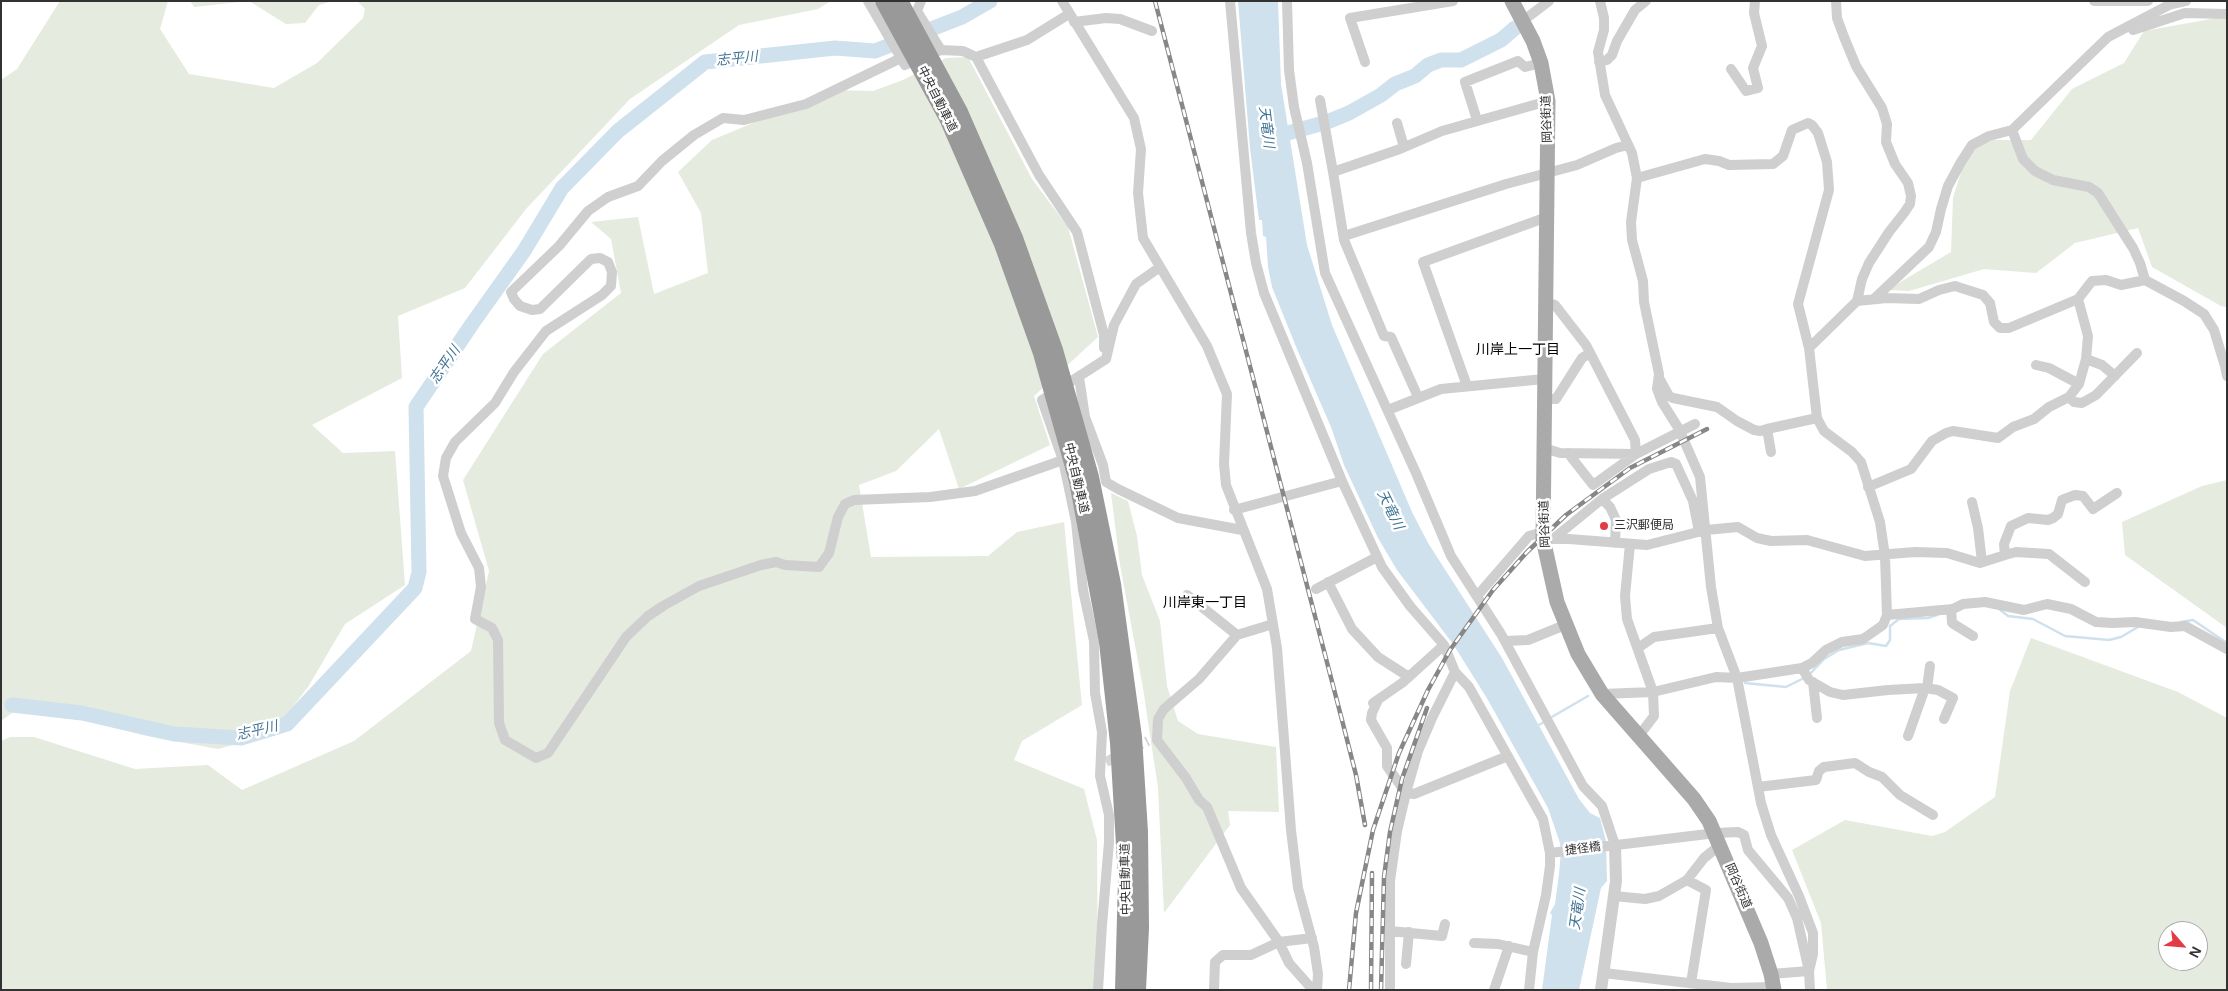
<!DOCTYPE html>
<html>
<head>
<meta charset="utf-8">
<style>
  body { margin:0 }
  #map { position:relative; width:2228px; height:991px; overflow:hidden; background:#fff; font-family:Arial,sans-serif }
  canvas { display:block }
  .frame { position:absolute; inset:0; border:2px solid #323232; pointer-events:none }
  .north { position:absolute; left:2158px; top:921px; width:50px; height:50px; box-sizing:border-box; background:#fff; border:1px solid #adadad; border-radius:50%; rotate:117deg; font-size:14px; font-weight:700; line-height:20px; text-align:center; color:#323232 }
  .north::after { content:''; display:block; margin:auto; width:18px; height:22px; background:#e23b46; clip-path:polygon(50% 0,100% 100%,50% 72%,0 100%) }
</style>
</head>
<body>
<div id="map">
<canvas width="2228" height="991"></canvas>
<div class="frame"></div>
<div class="north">N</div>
</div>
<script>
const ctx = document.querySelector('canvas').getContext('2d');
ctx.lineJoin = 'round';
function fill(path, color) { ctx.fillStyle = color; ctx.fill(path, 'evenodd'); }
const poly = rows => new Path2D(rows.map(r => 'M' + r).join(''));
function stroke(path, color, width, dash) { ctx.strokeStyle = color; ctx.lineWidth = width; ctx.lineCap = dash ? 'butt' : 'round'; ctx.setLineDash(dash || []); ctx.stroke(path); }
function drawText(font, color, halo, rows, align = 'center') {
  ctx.font = font + ' Arial,"Noto Sans JP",sans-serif'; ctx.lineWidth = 5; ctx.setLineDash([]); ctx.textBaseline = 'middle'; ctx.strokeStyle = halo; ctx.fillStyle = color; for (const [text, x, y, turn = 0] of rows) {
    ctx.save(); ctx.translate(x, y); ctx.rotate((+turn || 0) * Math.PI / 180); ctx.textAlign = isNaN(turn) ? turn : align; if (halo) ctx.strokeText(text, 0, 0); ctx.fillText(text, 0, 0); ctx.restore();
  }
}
const green = poly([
  [60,1,168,1,160,29,189,74,274,88,317,63,363,18,365,9,357,1,831,1,818,9,739,25,630,99,526,209,465,288,398,316,402,378,312,425,343,453,395,451,405,585,345,624,308,687,271,735,218,749,147,736,23,705,1,721,1,80,17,69],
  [190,1,333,1,319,5,305,23,286,24,249,1,194,7],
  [2227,16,2227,307,2221,306,2152,267,2138,228,2075,243,2036,273,1984,269,1909,291,1887,290,1951,252,1953,198,1968,150,1993,140,2031,140,2072,89,2124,63,2144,31],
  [968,57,1032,179,1068,227,1098,337,1034,396,1050,445,959,489,939,429,896,471,859,485,871,557,988,556,1017,532,1064,522,1082,705,1022,741,1014,760,1084,789,1097,840,1098,990,1,990,1,741,10,737,34,737,135,769,208,765,242,790,354,741,471,651,489,571,463,480,543,354,621,293,611,239,591,222,638,217,654,294,708,273,701,213,678,172,712,140,832,90,873,91,903,80,946,58],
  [2227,480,2227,628,2125,555,2122,522,2202,486],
  [1111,493,1128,501,1137,536,1142,575,1160,621,1167,686,1178,721,1198,734,1276,747,1279,812,1228,811,1230,825,1164,913,1158,788,1143,688,1120,565],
  [2031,638,2178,692,2227,718,2227,990,1827,990,1821,923,1792,850,1845,820,1932,836,1945,832,1995,797,2010,691],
  [2168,931,2198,931,2198,961,2168,961]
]);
const water = poly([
  [1238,1,1278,1,1281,84,1307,245,1332,325,1412,512,1428,543,1502,658,1579,799,1590,813,1600,818,1606,841,1607,881,1601,888,1579,990,1542,990,1552,915,1550,913,1555,904,1559,874,1561,851,1560,843,1548,808,1488,700,1453,644,1397,570,1378,538,1344,465,1331,427,1297,349,1272,287,1268,267,1266,237,1263,236,1262,220,1259,220,1250,148]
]);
const stream = poly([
  [1999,609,2008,616,2033,619,2065,636,2109,640,2121,637,2138,627],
  [2181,622,2193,620,2227,643],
  [1809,675,1824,659,1839,650,1868,643,1886,646,1890,640,1890,626,1899,619,1928,618,1937,615],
  [1745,683,1786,687,1804,678],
  [1550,718,1588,696],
  [1535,727,1546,721]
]);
const river = poly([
  [1270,138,1327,122,1349,113,1381,95,1395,84,1415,76,1428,65,1441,60,1461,60,1501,40,1515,28],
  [12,705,82,713,174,734,241,738,287,724,415,588,419,572,416,407,472,324,524,251,562,188,618,131,705,62,835,48,875,51,962,17,990,1]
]);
const minorTunnel = poly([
  [1106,762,1148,741]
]);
const minor = poly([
  [868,1,905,65,941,50,963,51,976,57,1039,175,1077,232,1104,335,1104,348],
  [1062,1,1134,118,1141,149,1138,193,1143,238,1207,346,1227,394,1224,464,1226,485,1267,589,1277,648,1291,830,1298,888,1314,947,1318,974,1317,990],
  [1230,1,1251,233,1256,263,1264,293,1342,481,1382,567,1410,606,1444,645,1455,672,1469,687,1543,819,1550,853,1550,866,1546,895,1533,952,1529,990],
  [1287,1,1289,70,1294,107,1307,163,1325,273,1416,473,1451,556,1501,634,1583,786,1602,806,1615,845],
  [1600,1,1604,18,1604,30,1598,52,1605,95,1632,153,1637,178,1631,222,1632,240,1643,281,1644,302,1659,374,1657,389,1662,402,1679,429,1700,477,1711,587,1718,628,1737,678,1761,803,1771,835,1799,896,1813,933,1813,954,1809,971],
  [2094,1,2148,1],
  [917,11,941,50],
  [904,19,917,11,921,1],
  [1524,20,1549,1],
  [1074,22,1106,18,1120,19,1152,31],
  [2133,30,2185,13,2227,14],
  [976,57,1027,40,1069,14],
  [901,58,806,104,744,120,723,118,694,135,662,161,638,186,608,197,588,211,559,246,511,292,514,299,520,306,532,310,540,309,591,259,600,258,608,262,612,272,611,286,602,295,546,331,514,372,495,403,455,442,446,458,443,476,461,533,479,568,481,587,475,619,492,628,498,640,499,723,505,740,536,758,548,753,626,637,648,616,663,606,699,586,761,565,776,562,785,565,819,567,829,553,838,517,845,504,854,500,930,497,975,491,1063,460],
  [1365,62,1350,18,1453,1],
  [1599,62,1607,60,1612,55,1617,41,1635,10,1646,1],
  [1731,69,1746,91,1758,88,1753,68,1762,46,1754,13,1755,1],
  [1320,100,1333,172],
  [1477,120,1465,82,1518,61,1525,67,1541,63],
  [1397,123,1404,147],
  [2012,130,2023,159,2035,171,2053,180,2089,187,2098,193,2133,248,2140,263,2145,280],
  [1637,178,1705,159,1719,161,1729,165,1773,164,1783,156,1792,130,1808,123,1812,125,1818,133,1827,162,1829,190,1798,304,1809,348],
  [1344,236,1506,184,1577,165,1616,148,1628,145],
  [1874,299,1929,247,1936,232,1941,209,1948,186,1961,162,1972,145,1989,136,2012,130,2108,37,2169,5,2186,1],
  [1857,301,1887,298,1919,299,1939,290,1955,286,1983,295,1990,303,1994,322,2000,328,2009,328,2078,299,2092,281,2106,280,2121,285,2145,280,2184,301,2204,314,2214,330,2225,366,2227,376],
  [2086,359,2102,365,2115,376],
  [2036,365,2049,368,2079,384],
  [1079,377,1085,417,1103,465,1106,482,1118,489,1178,518,1242,530],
  [1659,378,1669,396,1673,398,1717,407,1737,421,1754,430,1760,431,1767,429],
  [1467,386,1423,262,1547,217],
  [1418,397,1391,337,1384,336,1344,240,1333,172,1400,149,1442,131,1548,101],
  [2069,397,2074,402,2082,403,2096,395,2137,353],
  [1545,399,1556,399,1582,358,1590,353],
  [1388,410,1441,389,1544,379],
  [1544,448,1560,453,1636,454,1635,440,1586,345,1555,305,1545,303],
  [1771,452,1767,429,1817,418],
  [1568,453,1593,485,1636,454,1695,424],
  [1868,487,1911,469,1932,441,1946,433,1953,431,1998,438,2013,427,2034,419,2049,407,2069,397,2079,384,2086,359,2088,336,2078,299],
  [1602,499,1649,469,1671,462,1676,464,1693,501,1699,532],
  [1972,502,1978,528,1982,562],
  [1234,510,1342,481],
  [1543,539,1569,539,1647,545,1706,530,1738,527,1757,538,1771,541,1807,540,1865,556,1915,552,1947,553,1980,563,2005,555,2004,544,2011,526,2028,518,2048,520,2053,518,2058,514,2062,500,2075,495,2083,496,2093,509,2117,493],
  [1553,539,1602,499,1610,507,1616,520,1615,543],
  [1630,544,1625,596,1627,619,1653,692,1654,716,1638,737],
  [2005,555,2016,552,2049,554,2085,582],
  [1328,582,1352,629,1378,657,1409,677],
  [1316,589,1377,557],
  [1187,595,1237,635],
  [1478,595,1529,536,1543,532],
  [1951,609,1952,623,1973,636],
  [1887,615,1953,609,1963,604,1985,602,2024,610,2047,604,2071,609,2096,622,2113,623,2135,622,2171,627,2185,626,2227,649],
  [1273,624,1237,635,1199,679,1164,709,1158,719,1157,740,1186,778,1199,800,1207,807,1241,888,1279,942,1289,963,1313,990],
  [1505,641,1528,640,1565,625],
  [1638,648,1654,637,1718,628],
  [1802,668,1809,680,1830,692,1843,695,1888,690,1925,688,1938,690,1953,698,1944,719],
  [1813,682,1817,718],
  [1927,688,1930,666],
  [1602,694,1653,692,1716,677,1737,678,1802,668,1812,663,1826,650,1842,642,1863,639,1883,625,1887,615,1885,556,1880,522,1861,462,1852,452,1824,431,1817,418,1809,348,1857,301,1862,279,1869,263,1889,232,1904,213,1910,204,1911,196,1908,183,1895,164,1886,142,1887,124,1882,108,1856,66,1844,37,1837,18,1836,1],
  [1378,700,1372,713,1371,720,1387,748,1387,766,1406,793,1414,794,1508,756],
  [1373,703,1402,683,1444,645],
  [1908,736,1925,688],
  [1758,787,1816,780,1819,771,1824,767,1855,763,1869,772,1882,777,1900,795,1933,815],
  [1550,853,1716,833,1738,832,1744,835,1748,850,1788,898,1797,918,1809,971,1810,990],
  [1687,880,1706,890,1691,983],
  [1614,896,1645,899,1659,896,1687,880,1704,858,1720,845],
  [1390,931,1442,936,1445,924],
  [1474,943,1498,944,1533,952],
  [1406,964,1409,932],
  [1604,973,1731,988,1773,987],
  [1771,974,1809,971],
  [1098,990,1102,925,1109,842,1109,815,1100,776,1102,732,1095,693,1094,641,1083,590,1076,522,1063,460,1042,400,1106,359,1114,325,1136,284,1160,267],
  [1214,990,1215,962,1223,955,1251,955,1279,942,1312,938],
  [1390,990,1390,881,1397,831,1406,793,1418,751,1432,718,1455,672],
  [1494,990,1509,946]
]);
const tertiary = poly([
  [1601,990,1616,881,1615,845]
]);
const primary = poly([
  [1512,1,1533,41,1541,63,1548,101,1543,539,1557,602,1578,654,1602,694,1694,799,1709,821,1761,943,1771,974,1774,990]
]);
const motorway = poly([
  [884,1,948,118,1003,244,1042,353,1078,481,1108,642,1119,743,1127,879,1124,990],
  [899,1,959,112,1014,238,1054,350,1090,477,1112,584,1133,737,1139,832,1140,928,1137,990]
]);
const rail = poly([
  [1155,1,1342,720,1356,775,1365,825],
  [1349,990,1356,913,1373,830,1399,753,1428,690,1450,650,1493,590,1527,552,1566,515,1630,468,1707,429],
  [1371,990,1372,873],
  [1381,990,1384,877,1390,832,1402,779,1427,708]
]);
const markers = [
  [1604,526,5,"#e23b46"]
];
const streetNames = [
  ["中央自動車道",937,99,63],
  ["岡谷街道",1547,119,-92],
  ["中央自動車道",1076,478,77],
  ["岡谷街道",1545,524,-92],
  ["捷径橋",1583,849,-7],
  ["中央自動車道",1126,879,-91],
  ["岡谷街道",1738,886,67]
];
const poiNames = [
  ["三沢郵便局",1614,526]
];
const waterNames = [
  ["志平川",737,59,-6],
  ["天竜川",1266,127,83],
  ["志平川",445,365,-55],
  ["天竜川",1390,510,64],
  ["志平川",257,731,-13],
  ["天竜川",1578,909,-82]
];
const neighbourhoodNames = [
  ["川岸上一丁目",1518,350],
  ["川岸東一丁目",1205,603]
];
fill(green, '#e5ebde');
fill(water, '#cee1ed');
stroke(stream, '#cee1ed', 2.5);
stroke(river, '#cee1ed', 15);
stroke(minorTunnel, '#d6d6d6', 10, [10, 5]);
stroke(minor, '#cfcfcf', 10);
stroke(tertiary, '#cfcfcf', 12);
stroke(primary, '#aaa', 15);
stroke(motorway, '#999', 18);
stroke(rail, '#878787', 4.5);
stroke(rail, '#fff', 2.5, [8]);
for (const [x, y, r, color] of markers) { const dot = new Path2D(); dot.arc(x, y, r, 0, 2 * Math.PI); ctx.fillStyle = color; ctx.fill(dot); stroke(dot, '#fff', 2); }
drawText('12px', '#323232', '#fff', streetNames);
drawText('12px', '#323232', '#fff', poiNames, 'left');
drawText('italic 14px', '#407393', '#fff', waterNames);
drawText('14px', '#000', '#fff', neighbourhoodNames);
</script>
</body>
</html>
